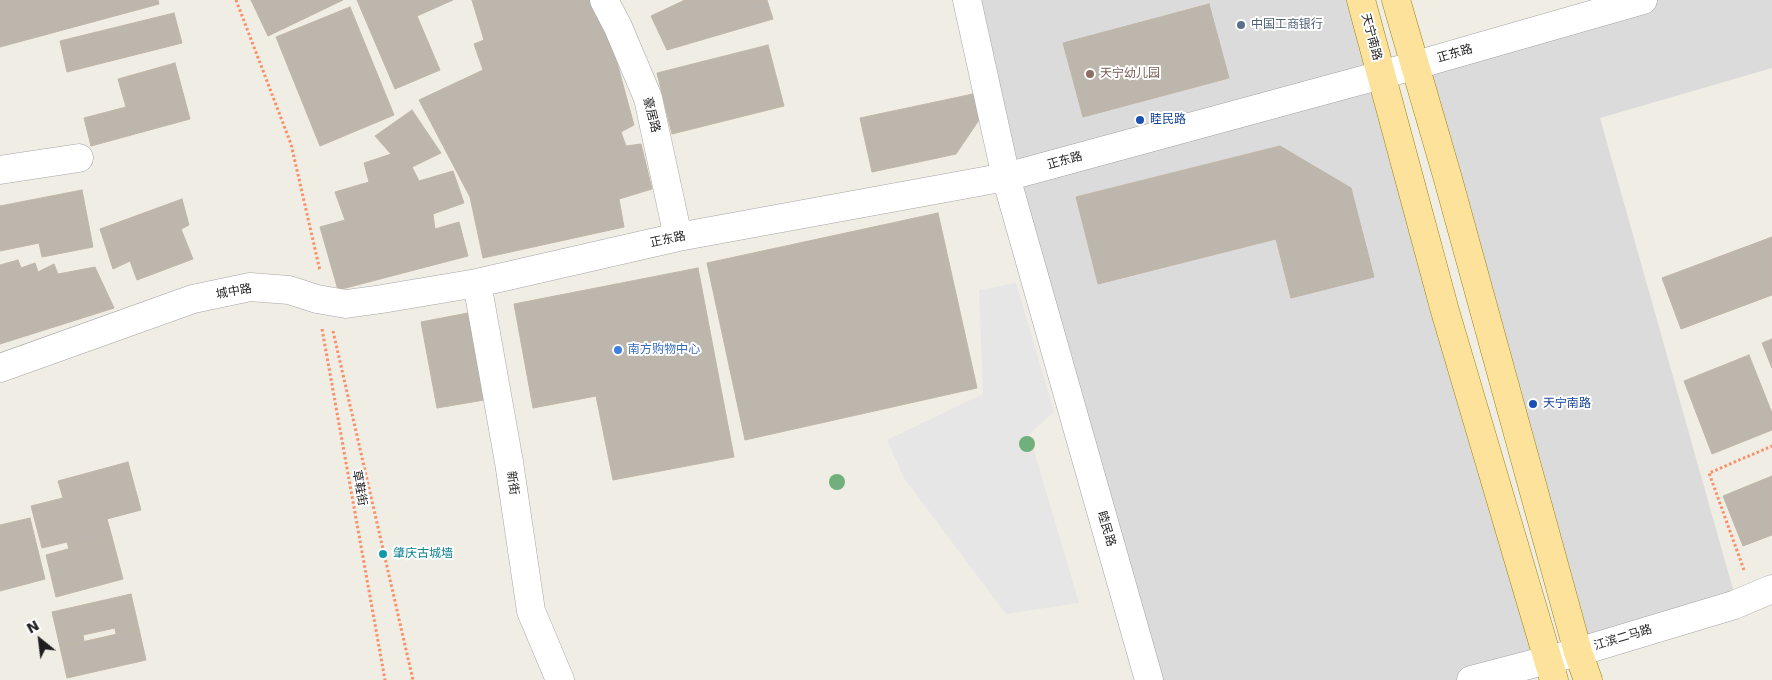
<!DOCTYPE html>
<html>
<head>
<meta charset="utf-8">
<style>
  body { margin:0 }
  #map { position:relative; width:1772px; height:680px; overflow:hidden; background:#efede4; font-family:"DejaVu Sans",sans-serif }
  canvas { display:block }
  .north { position:absolute; left:15px; top:615px; width:50px; height:50px; -webkit-text-stroke:4px #fff; paint-order:stroke; rotate:331deg; font-size:14px; font-weight:700; line-height:20px; text-align:center; color:#1e1e1e }
  .north::after { content:''; display:block; margin:auto; width:18px; height:22px; background:#1e1e1e; clip-path:polygon(50% 0,100% 100%,50% 72%,0 100%) }
</style>
</head>
<body>
<div id="map">
<canvas width="1772" height="680"></canvas>
<div class="north">N</div>
</div>
<script>
const ctx = document.querySelector('canvas').getContext('2d');
ctx.lineJoin = 'round';
function fill(path, color) { ctx.fillStyle = color; ctx.fill(path, 'evenodd'); }
const poly = rows => new Path2D(rows.map(r => 'M' + r).join(''));
function stroke(path, color, width, dash) { ctx.strokeStyle = color; ctx.lineWidth = width; ctx.lineCap = dash ? 'butt' : 'round'; ctx.setLineDash(dash || []); ctx.stroke(path); }
function drawText(font, color, halo, rows, align = 'center') {
  ctx.font = font + ' "DejaVu Sans","Noto Sans SC",sans-serif'; ctx.lineWidth = 4; ctx.setLineDash([]); ctx.textBaseline = 'middle'; ctx.strokeStyle = halo; ctx.fillStyle = color; for (const [text, x, y, turn = 0] of rows) {
    ctx.save(); ctx.translate(x, y); ctx.rotate((+turn || 0) * Math.PI / 180); ctx.textAlign = isNaN(turn) ? turn : align; if (halo) ctx.strokeText(text, 0, 0); ctx.fillText(text, 0, 0); ctx.restore();
  }
}
const residential = poly([
  [967,0,1361,0,1548,660,1471,680,1149,680],
  [1638,0,1772,0,1772,68,1600,118,1738,607,1578,652,1412,64]
]);
const parking = poly([
  [1016,283,1054,412,1029,434,1079,603,1006,614,904,478,887,440,983,394,979,290]
]);
const building = poly([
  [0,0,158,0,159,4,0,47,0,0],
  [251,0,343,0,268,36,251,0],
  [357,0,453,0,417,16,440,70,395,89,357,0],
  [472,0,591,0,612,44,634,125,621,132,626,146,641,144,652,189,619,199,624,227,483,258,470,197,419,100,483,70,474,44,484,40,472,0],
  [685,0,767,0,773,19,667,50,651,16,685,0],
  [1209,4,1229,78,1083,117,1063,43,1209,4],
  [350,7,394,115,320,146,276,37,350,7],
  [174,13,182,43,67,72,60,41,174,13],
  [768,45,784,106,672,134,657,73,768,45],
  [175,63,190,119,91,146,84,118,126,107,118,79,175,63],
  [973,94,979,120,956,154,872,172,860,118,973,94],
  [412,110,441,153,412,167,419,181,453,171,464,203,433,214,435,229,459,222,468,256,338,290,320,227,345,220,335,192,369,182,364,163,391,154,375,136,412,110],
  [1280,146,1351,188,1374,277,1291,298,1276,239,1098,284,1076,197,1280,146],
  [82,190,93,247,42,257,39,243,0,251,0,206,82,190],
  [182,199,189,225,181,229,193,259,137,280,130,261,113,269,100,229,182,199],
  [938,213,977,388,745,440,707,263,938,213],
  [1772,237,1772,295,1681,329,1662,278,1772,237],
  [18,260,21,268,35,263,38,272,54,264,58,274,95,267,114,308,0,344,0,265,18,260],
  [698,268,734,457,613,480,596,396,533,408,514,304,698,268],
  [468,313,484,400,437,408,421,322,468,313],
  [1772,339,1772,368,1762,343,1772,339],
  [1749,355,1772,413,1772,430,1712,454,1684,381,1749,355],
  [128,462,141,510,107,519,112,537,69,549,67,542,42,548,31,506,63,498,58,481,128,462],
  [1772,476,1772,535,1743,546,1723,496,1772,476],
  [30,518,45,579,0,591,0,525,30,518],
  [112,537,123,579,56,597,46,555,112,537],
  [131,594,139,629,116,634,115,628,83,635,84,641,60,647,52,612,131,594],
  [139,629,146,660,67,678,60,647,139,629]
]);
const path = poly([
  [236,0,291,144,320,271],
  [322,329,385,680],
  [333,331,413,680],
  [1744,570,1709,473,1772,446]
]);
const minor = poly([
  [604,0,618,27,648,98,678,237],
  [967,0,1006,177,1149,680],
  [0,170,79,158],
  [477,283,509,462,531,611,560,680],
  [0,368,193,299,250,287,289,290,317,299,346,304,382,299,477,283,678,237,1006,177,1381,75,1643,0],
  [1471,680,1578,652,1734,605,1772,589]
]);
const major = poly([
  [1361,0,1445,311,1554,680],
  [1396,0,1448,179,1578,652,1588,680]
]);
const trees = [
  [1027,444],
  [837,482]
];
const markers = [
  [1241,25,5,"#5c6f8a"],
  [1090,74,5,"#8d6e63"],
  [1140,120,5,"#1a4fb4"],
  [618,350,5,"#3f7fe0"],
  [1533,404,5,"#1a4fb4"],
  [383,554,5,"#0f9aa8"]
];
const serviceNames = [
  ["中国工商银行",1251,25]
];
const streetNames = [
  ["天宁南路",1371,37,75],
  ["正东路",1455,54,-16],
  ["豪居路",651,115,76],
  ["正东路",1065,161,-15],
  ["正东路",668,240,-12],
  ["城中路",234,292,-10],
  ["新街",512,483,82],
  ["草鞋街",359,488,80],
  ["睦民路",1106,529,74],
  ["江滨二马路",1623,638,-17]
];
const educationNames = [
  ["天宁幼儿园",1100,74]
];
const transitNames = [
  ["睦民路",1150,120],
  ["天宁南路",1543,404]
];
const shopNames = [
  ["南方购物中心",628,350]
];
const cultureNames = [
  ["肇庆古城墙",393,554]
];
fill(residential, '#dcdbdb');
fill(parking, '#e6e6e6');
fill(building, '#bcb6ad');
stroke(building, '#c1b6a6', 1);
stroke(minor, '#a5a5a5', 29);
stroke(major, '#987e00', 29);
stroke(path, '#fb8f6a', 3, [2.5, 2.5]);
stroke(minor, '#fff', 28);
stroke(major, '#fde29c', 28);
ctx.fillStyle = '#71b07c';
for (const [x, y] of trees) { ctx.beginPath(); ctx.arc(x, y, 8, 0, 2 * Math.PI); ctx.fill(); }
for (const [x, y, r, color] of markers) { const dot = new Path2D(); dot.arc(x, y, r, 0, 2 * Math.PI); ctx.fillStyle = color; ctx.fill(dot); stroke(dot, '#fff', 2); }
drawText('12px', '#4e5e75', '#fff', serviceNames, 'left');
drawText('12px', '#1e1e1e', '#fff', streetNames);
drawText('12px', '#785e54', '#fff', educationNames, 'left');
drawText('12px', '#164399', '#fff', transitNames, 'left');
drawText('12px', '#366cbe', '#fff', shopNames, 'left');
drawText('12px', '#0d838f', '#fff', cultureNames, 'left');
</script>
</body>
</html>
